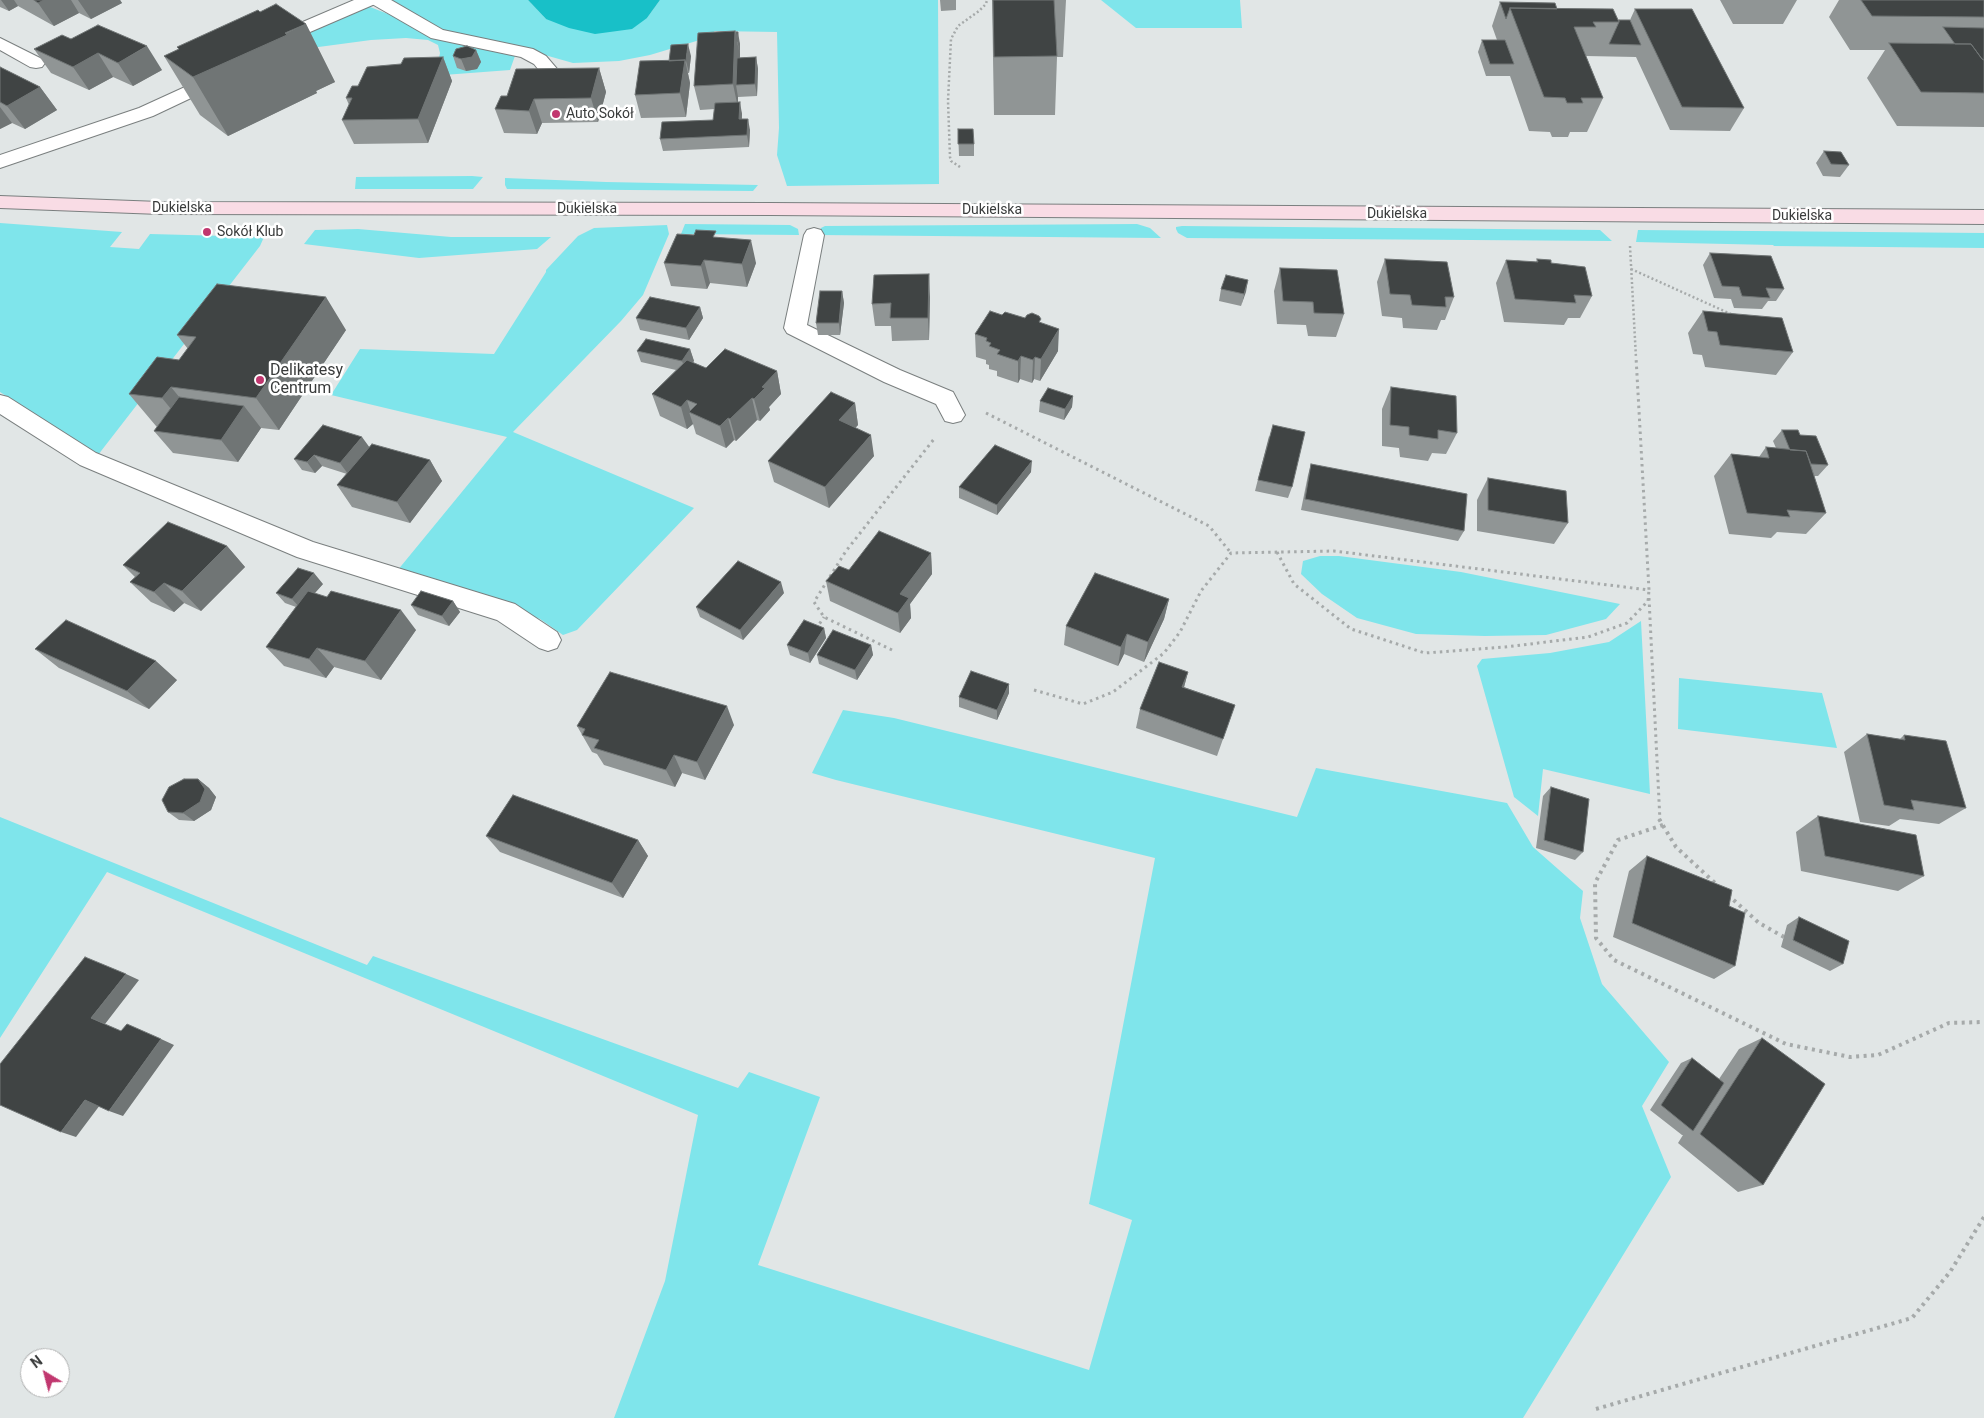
<!DOCTYPE html>
<html>
<head>
<meta charset="utf-8">
<style>
  body { margin:0 }
  #map { position:relative; width:1984px; height:1418px; overflow:hidden; background:#e1e6e6; font-family:Roboto,sans-serif }
  canvas { display:block }
  .north { position:absolute; left:20px; top:1348px; width:50px; height:50px; box-sizing:border-box; background:#fff; border:1px solid #b0b1b1; border-radius:50%; rotate:323deg; font-size:14px; font-weight:700; line-height:20px; text-align:center; color:#393b3b }
  .north::after { content:''; display:block; margin:auto; width:18px; height:22px; background:#c1376f; clip-path:polygon(50% 0,100% 100%,50% 72%,0 100%) }
</style>
</head>
<body>
<div id="map">
<canvas width="1984" height="1418"></canvas>
<div class="north">N</div>
</div>
<script>
const ctx = document.querySelector('canvas').getContext('2d');
ctx.lineJoin = 'round';
function fill(path, color) { ctx.fillStyle = color; ctx.fill(path, 'evenodd'); }
const poly = rows => new Path2D(rows.map(r => 'M' + r).join(''));
function stroke(path, color, width, dash) { ctx.strokeStyle = color; ctx.lineWidth = width; ctx.lineCap = dash ? 'butt' : 'round'; ctx.setLineDash(dash || []); ctx.stroke(path); }
function drawText(font, color, halo, rows, align = 'center') {
  ctx.font = font + ' Roboto,sans-serif'; ctx.lineWidth = 5; ctx.setLineDash([]); ctx.textBaseline = 'middle'; ctx.strokeStyle = halo; ctx.fillStyle = color; for (const [text, x, y, turn = 0] of rows) {
    ctx.save(); ctx.translate(x, y); ctx.rotate((+turn || 0) * Math.PI / 180); ctx.textAlign = isNaN(turn) ? turn : align; if (halo) ctx.strokeText(text, 0, 0); ctx.fillText(text, 0, 0); ctx.restore();
  }
}
const green = poly([
  [391,0,528,0,546,19,647,18,660,0,938,0,939,184,787,186,777,155,779,128,777,32,715,31,703,39,650,55,619,61,573,63,506,44,442,32],
  [1101,0,1240,0,1242,28,1136,28],
  [365,5,411,23,419,31,451,43,516,53,510,70,417,77,438,63,440,53,438,45,428,40,406,38,371,40,296,50,286,41],
  [356,177,472,176,483,177,473,189,355,189],
  [505,178,606,182,758,185,753,191,507,189,505,185],
  [0,223,122,232,110,247,139,249,150,234,264,237,260,246,98,455,0,392],
  [685,224,790,225,798,229,799,235,681,234],
  [1137,224,1150,228,1161,238,819,235,821,228,825,226],
  [667,225,669,234,643,295,621,321,513,432,694,508,577,630,563,635,540,619,488,600,397,571,507,437,331,395,360,349,494,354,546,272,546,270,578,236,594,228],
  [1182,226,1600,230,1612,241,1187,238,1178,233,1176,229,1176,227],
  [358,229,451,237,551,237,537,249,419,258,304,244,315,230],
  [1638,230,1984,233,1984,248,1774,246,1773,245,1636,242],
  [1320,556,1339,556,1461,572,1620,604,1606,619,1546,635,1485,636,1416,634,1357,618,1322,594,1301,574,1303,561],
  [1641,621,1650,794,1543,769,1538,816,1514,797,1477,666,1482,659,1550,653,1609,642],
  [1679,678,1822,693,1837,748,1678,729],
  [843,710,894,718,1297,817,1316,768,1507,803,1533,847,1583,891,1580,918,1602,984,1669,1062,1642,1106,1671,1177,1523,1418,614,1418,665,1281,698,1115,107,872,0,1038,0,817,367,965,373,956,738,1088,749,1072,820,1097,758,1265,1089,1370,1132,1220,1089,1204,1155,858,836,780,812,773]
]);
const water = poly([
  [528,0,660,0,647,18,632,29,595,34,569,28,546,19]
]);
const pathFar2 = poly([
  [960,167,951,161,950,157,948,101,951,39,958,26,979,11,986,4,987,0],
  [1630,246,1636,358],
  [1631,269,1733,315]
]);
const pathFar1 = poly([
  [986,413,1209,526,1231,553],
  [1277,552,1294,584,1351,629,1425,653,1505,647,1588,637,1627,623,1648,601,1649,590],
  [1649,598,1660,821],
  [816,629,824,617],
  [892,650,824,617,814,602,846,551,934,439],
  [1034,690,1083,704,1113,692,1164,653,1180,632,1201,591,1231,553,1334,551,1649,590,1636,357]
]);
const path = poly([
  [1659,819,1676,847,1716,884],
  [1663,825,1618,840,1595,883,1596,938,1614,960,1786,1044,1850,1057,1878,1055,1949,1023,1984,1022],
  [1728,895,1759,923,1784,937],
  [1596,1409,1912,1318,1950,1272,1984,1217]
]);
const lane = poly([
  [369,0,391,0,443,30,533,49,546,56,558,70,556,74,549,76,542,74,534,64,521,57,431,38,372,4,369,0],
  [814,228,821,230,824,235,807,325,900,370,953,392,965,415,961,421,953,423,945,421,936,404,884,382,787,333,784,328,804,235,807,230,814,228],
  [0,395,8,397,96,453,313,542,515,604,557,632,561,640,557,648,548,651,539,648,497,620,297,557,80,465,0,414,0,395]
]);
const street = poly([
  [354,0,378,0,375,4,310,32,281,51,275,52,269,51,266,47,269,43,298,24,354,0],
  [0,38,42,59,45,63,42,67,36,68,30,67,0,50,0,38],
  [220,71,227,73,229,77,227,81,153,116,0,168,0,155,139,108,220,71]
]);
const secondary = poly([
  [0,196,160,202,771,203,1984,210,1984,224,771,215,160,214,0,208,0,196]
]);
const wall = poly([
  [0,0,120,0,122,3,91,19,79,13,54,26,18,6,9,11,0,7],
  [940,0,956,0,956,10,941,11],
  [992,0,1066,0,1063,57,1057,57,1055,115,994,115],
  [1720,0,1797,0,1783,24,1733,24],
  [1839,0,1984,0,1984,127,1897,126,1867,78,1885,50,1850,50,1829,17],
  [1500,2,1557,9,1619,20,1630,20,1635,9,1744,108,1730,131,1670,130,1636,57,1586,56,1603,98,1587,132,1570,132,1568,137,1552,137,1550,132,1529,131,1510,76,1486,76,1478,52,1482,40,1497,40,1492,26],
  [306,24,335,82,316,91,317,93,228,136,200,115,164,56,179,49,177,47],
  [735,31,740,44,740,58,756,57,758,69,757,96,738,97,738,102,742,114,742,119,750,130,749,147,663,151,660,139,713,120,715,109,700,110,694,86],
  [71,39,162,70,133,86,113,77,89,90,51,73,34,49],
  [476,50,481,62,477,69,466,71,457,68,453,56],
  [691,56,689,73,688,73,690,83,686,117,641,118,635,95,669,61],
  [443,57,452,81,428,143,354,144,342,120,349,105,346,98,358,86,401,64],
  [0,67,40,87,57,110,25,129,12,123,0,129],
  [599,68,606,92,598,122,542,123,537,134,504,133,495,109,507,96],
  [958,129,974,144,974,156,959,156],
  [1824,151,1849,165,1840,177,1823,176,1816,163],
  [717,237,756,263,747,287,710,283,707,289,671,286,664,263],
  [1710,253,1784,289,1776,301,1768,301,1762,309,1734,308,1731,299,1714,298,1703,265],
  [1385,259,1454,297,1445,320,1441,320,1437,330,1403,328,1402,318,1382,316,1377,282],
  [1537,259,1551,263,1592,296,1580,318,1568,318,1564,325,1504,322,1496,283,1506,260,1536,262],
  [1280,268,1344,314,1336,337,1308,336,1306,325,1277,324,1274,291],
  [1248,280,1241,306,1219,301,1221,289],
  [842,291,844,303,840,335,818,335,816,323],
  [930,297,929,340,892,341,891,326,875,326,872,304],
  [700,307,703,318,689,340,640,330,636,318],
  [1703,311,1793,352,1776,375,1705,367,1702,355,1693,354,1688,333],
  [1041,323,1058,351,1040,381,1034,379,1032,383,1020,379,1018,383,997,376,997,371,989,369,989,365,986,364,986,360,976,357,975,334],
  [346,330,279,430,261,428,238,462,173,453,154,431,157,427,156,426,129,394,179,360,188,349,177,335],
  [690,349,694,361,692,362,706,368,777,371,781,394,769,407,770,410,760,421,757,420,736,441,734,440,726,448,696,434,693,424,687,429,660,416,652,394,676,370,641,362,637,351],
  [1391,387,1457,433,1446,454,1432,453,1428,461,1400,457,1399,448,1382,446,1382,409],
  [1073,396,1072,407,1064,420,1039,412,1040,401],
  [855,403,858,425,855,428,874,456,829,508,774,482,768,461],
  [1782,430,1800,435,1828,465,1818,476,1814,476,1826,513,1806,534,1777,532,1771,538,1729,534,1714,476,1731,454,1759,457,1766,447,1776,448,1773,441],
  [1269,436,1292,487,1288,498,1255,491],
  [369,447,430,460,442,481,410,523,352,507,337,485,347,474,322,466,315,473,302,470,294,459],
  [1311,464,1464,531,1458,541,1301,510,1308,475],
  [1031,472,997,515,959,498,959,487],
  [1488,478,1568,523,1554,544,1477,531,1477,500],
  [227,546,245,567,201,611,184,603,174,612,151,602,130,582,135,577,123,565],
  [931,553,932,574,910,604,911,618,900,633,830,601,826,581,849,570],
  [323,584,314,593,416,630,381,680,334,667,326,678,284,666,266,647,296,607,285,603,276,593],
  [784,593,743,640,700,617,696,607],
  [1169,599,1164,619,1144,662,1124,654,1118,666,1064,645,1066,626],
  [453,601,460,612,449,626,418,615,411,605],
  [824,628,826,638,810,663,790,655,787,645],
  [871,645,873,655,857,680,819,664,817,655],
  [35,649,177,680,149,709,59,668],
  [1188,672,1184,687,1235,705,1217,756,1136,728,1140,709],
  [1009,693,997,720,959,707,959,697],
  [734,725,705,780,682,773,675,787,604,765,597,754,592,752,577,726],
  [1867,734,1900,739,1904,735,1966,808,1939,824,1900,819,1889,826,1860,822,1844,752],
  [198,779,209,788,216,797,211,810,194,821,179,820,168,812],
  [1551,787,1583,852,1575,860,1536,848,1543,796],
  [1818,816,1924,876,1898,891,1801,871,1796,832],
  [486,836,638,840,648,856,623,898,500,852],
  [1647,856,1729,906,1735,966,1714,979,1613,937,1629,871],
  [1799,917,1843,964,1830,971,1781,947,1787,925],
  [1762,1038,1763,1185,1738,1192,1678,1143,1683,1135,1682,1135,1650,1110,1681,1063,1692,1058,1719,1079,1739,1049]
]);
const shadedWall = poly([
  [1,0,14,0,18,6,9,11],
  [44,0,71,0,79,13,54,26,38,3],
  [78,0,120,0,122,3,91,19],
  [306,24,335,82,316,91,317,93,228,136,193,77],
  [735,31,740,54,739,85,736,85,738,97,738,108,733,84],
  [738,32,740,44,740,54,737,42],
  [688,44,691,56,689,73,686,61],
  [147,46,162,70,133,86,118,63],
  [476,50,481,62,477,69,466,71,461,59],
  [98,53,113,77,89,90,73,67],
  [443,57,452,81,428,143,418,119],
  [756,57,758,69,757,96,755,84],
  [685,60,690,83,686,117,680,93],
  [599,68,606,92,598,122,591,98],
  [40,87,57,110,25,129,7,106],
  [534,99,542,123,537,134,529,111],
  [740,102,742,114,741,131,739,119],
  [0,107,12,123,0,129],
  [748,119,750,130,749,147,747,135],
  [751,240,756,263,747,287,742,264],
  [704,260,710,283,707,289,701,266],
  [929,274,930,297,929,340,928,318],
  [1248,280,1246,292,1241,306,1244,294],
  [842,291,844,303,840,335,839,323],
  [326,297,346,330,279,430,256,398],
  [700,307,703,318,689,340,686,328],
  [1059,329,1058,351,1040,381,1041,359],
  [690,349,694,361,686,372,682,361],
  [1021,356,1020,379,1018,383,1018,361],
  [1035,357,1034,379,1032,383,1033,360],
  [777,371,781,394,769,407,770,410,760,421,754,399,762,387],
  [171,387,197,419,189,431,162,398],
  [1073,396,1072,407,1064,420,1065,409],
  [752,398,757,420,736,441,730,419],
  [687,400,691,413,689,412,693,424,687,429,681,407],
  [855,403,858,425,842,442,839,420],
  [244,406,261,428,238,462,221,440],
  [728,418,734,440,726,448,720,426],
  [871,435,874,456,829,508,825,487],
  [362,437,370,448,348,474,340,463],
  [314,455,322,466,315,473,307,462],
  [430,460,442,481,410,523,397,502],
  [1032,461,1031,472,997,515,997,505],
  [227,546,245,567,201,611,182,591],
  [931,553,932,574,910,604,911,618,900,633,898,613,900,594],
  [314,573,323,584,301,609,292,599],
  [781,582,784,593,743,640,740,630],
  [164,583,184,603,174,612,154,592],
  [1169,599,1164,619,1144,662,1148,642],
  [453,601,460,612,449,626,442,616],
  [401,610,416,630,381,680,365,661],
  [824,628,826,638,810,663,808,653],
  [1127,634,1124,654,1118,666,1121,647],
  [871,645,873,655,857,680,855,670],
  [317,648,334,667,326,678,309,659],
  [156,661,177,680,149,709,127,691],
  [1188,672,1183,691,1182,687],
  [1009,684,1009,693,997,720,997,710],
  [727,706,734,725,705,780,697,762],
  [674,755,682,773,675,787,666,770],
  [198,779,209,788,216,797,211,810,194,821,183,813],
  [638,840,648,856,623,898,612,883],
  [126,974,139,980,105,1024,91,1018],
  [161,1039,174,1045,123,1116,109,1111],
  [85,1100,100,1105,76,1137,61,1132]
]);
const building = poly([
  [34,0,44,0,38,3,34,0],
  [993,0,1054,0,1057,56,994,57,993,0],
  [1861,0,1984,0,1984,17,1872,16,1861,0],
  [1500,2,1555,3,1557,9,1510,8,1506,19,1500,2],
  [276,4,306,24,285,33,287,35,193,77,164,56,179,49,177,47,258,10,260,12,276,4],
  [1510,8,1613,9,1619,22,1593,22,1596,27,1574,27,1603,98,1581,98,1583,103,1567,103,1565,98,1544,97,1510,8],
  [1635,9,1692,9,1744,108,1682,107,1635,9],
  [1619,20,1630,20,1641,45,1609,44,1619,22,1619,20],
  [98,25,147,46,118,63,98,53,73,67,34,49,62,35,71,39,98,25],
  [1943,27,1984,28,1984,60,1982,59,1971,44,1955,44,1943,27],
  [735,31,733,84,694,86,698,33,735,31],
  [736,32,738,32,737,42,736,32],
  [1482,40,1505,40,1514,64,1490,64,1482,40],
  [1889,43,1971,44,1982,59,1984,60,1984,93,1921,92,1889,43],
  [688,44,686,61,685,61,685,60,669,61,671,45,688,44],
  [467,46,476,50,472,57,461,59,453,56,456,49,467,46],
  [443,57,418,119,342,120,352,98,346,98,352,86,358,86,367,67,401,64,404,58,443,57],
  [756,57,755,84,736,85,737,58,756,57],
  [685,60,680,93,635,95,640,61,685,60],
  [0,67,40,87,7,106,0,102,0,67],
  [599,68,591,98,534,99,529,111,495,109,501,96,507,96,516,69,599,68],
  [740,102,739,119,748,119,747,135,660,139,662,122,713,120,715,103,740,102],
  [958,129,973,129,974,144,958,144,958,129],
  [1824,151,1841,152,1849,165,1831,164,1824,151],
  [696,230,716,231,713,237,751,240,742,264,704,260,701,266,664,263,677,234,694,235,696,230],
  [1710,253,1771,256,1784,289,1766,288,1770,298,1742,296,1739,287,1722,286,1710,253],
  [1385,259,1447,262,1454,297,1445,297,1446,307,1412,305,1410,295,1390,294,1385,259],
  [1537,259,1551,260,1551,263,1585,267,1592,296,1574,295,1576,303,1515,299,1506,260,1538,262,1537,259],
  [1280,268,1337,270,1344,314,1314,313,1313,302,1283,301,1280,268],
  [929,274,928,318,890,318,891,303,872,304,874,275,929,274],
  [1226,275,1248,280,1244,294,1221,289,1226,275],
  [217,284,326,297,256,398,171,387,162,398,129,394,157,357,179,360,196,337,177,335,217,284],
  [820,291,842,291,839,323,816,323,820,291],
  [650,297,700,307,686,328,636,318,650,297],
  [990,311,1002,315,1005,312,1025,318,1027,315,1032,313,1039,316,1041,319,1039,322,1059,329,1041,359,1035,357,1033,360,1021,356,1018,361,997,354,1000,350,989,346,991,343,986,341,987,338,975,334,990,311],
  [1703,311,1782,318,1793,352,1720,345,1717,332,1708,331,1703,311],
  [646,339,690,349,682,361,637,351,646,339],
  [725,349,777,371,762,387,765,388,754,399,752,398,730,419,728,418,720,426,689,412,697,404,687,400,681,407,652,394,687,360,706,368,725,349],
  [1391,387,1456,396,1457,433,1438,430,1438,439,1409,435,1409,427,1390,425,1391,387],
  [1048,388,1073,396,1065,409,1040,401,1048,388],
  [831,392,855,403,839,420,871,435,825,487,768,461,831,392],
  [179,397,244,406,221,440,154,431,179,397],
  [323,425,362,437,340,463,314,455,307,462,294,459,323,425],
  [1273,425,1305,432,1292,487,1258,480,1273,425],
  [1782,430,1798,430,1800,435,1816,436,1828,465,1811,464,1806,451,1790,450,1782,430],
  [372,444,430,460,397,502,337,485,372,444],
  [995,445,1032,461,997,505,959,487,995,445],
  [1766,447,1806,451,1826,513,1787,510,1790,517,1747,513,1731,454,1769,458,1766,447],
  [1311,464,1467,494,1464,531,1305,499,1311,464],
  [1488,478,1566,491,1568,523,1488,510,1488,478],
  [168,522,227,546,182,591,164,583,154,592,130,582,140,573,123,565,168,522],
  [879,531,931,553,900,594,909,598,898,613,826,581,839,566,849,570,879,531],
  [738,561,781,582,740,630,696,607,738,561],
  [298,568,314,573,292,599,276,593,298,568],
  [1095,573,1169,599,1148,642,1127,634,1121,647,1066,626,1095,573],
  [308,591,327,597,331,591,401,610,365,661,317,648,309,659,266,647,308,591],
  [421,591,453,601,442,616,411,605,421,591],
  [66,620,156,661,127,691,35,649,66,620],
  [804,620,824,628,808,653,787,645,804,620],
  [833,630,871,645,855,670,817,655,833,630],
  [1159,662,1188,672,1182,687,1235,705,1223,739,1140,709,1159,662],
  [971,671,1009,684,997,710,959,697,971,671],
  [610,672,727,706,697,762,674,755,666,770,594,748,599,740,582,735,585,729,577,726,610,672],
  [1867,734,1905,740,1904,735,1946,741,1966,808,1911,800,1914,810,1884,805,1867,734],
  [184,779,198,779,205,789,200,802,183,813,168,812,162,800,169,787,184,779],
  [1551,787,1589,799,1583,852,1544,840,1551,787],
  [513,795,638,840,612,883,486,836,513,795],
  [1818,816,1916,835,1924,876,1825,856,1818,816],
  [1647,856,1732,890,1729,906,1745,913,1735,966,1632,923,1647,856],
  [1799,917,1849,941,1843,964,1793,940,1799,917],
  [85,957,126,974,91,1018,121,1031,127,1024,161,1039,109,1111,85,1100,61,1132,0,1105,0,1064,85,957],
  [1762,1038,1825,1084,1763,1185,1700,1134,1762,1038],
  [1692,1058,1724,1083,1693,1131,1661,1105,1692,1058]
]);
const markers = [
  [556,114,5,"#c1376f"],
  [207,232,5,"#c1376f"],
  [260,380,5,"#c1376f"]
];
const farPoinames = [
  ["Auto Sokół",566,114],
  ["Sokół Klub",217,232]
];
const farStreetnames = [
  ["Dukielska",182,208],
  ["Dukielska",587,209],
  ["Dukielska",992,210],
  ["Dukielska",1397,214],
  ["Dukielska",1802,216]
];
const poiNames = [
  ["Delikatesy",270,371],
  ["Centrum",270,389]
];
fill(green, '#7fe5eb');
fill(water, '#18c0c8');
stroke(lane, '#7a7f7f', 2);
stroke(street, '#7a7f7f', 2);
stroke(secondary, '#7a7f7f', 2);
stroke(pathFar2, '#a6aaaa', 2.5, [2, 2.5]);
stroke(pathFar1, '#a6aaaa', 3, [2.5, 4]);
stroke(path, '#a6aaaa', 4, [3, 4.5]);
fill(lane, '#fff');
fill(street, '#fff');
fill(secondary, '#f9dce5');
fill(wall, '#909595');
fill(shadedWall, '#707575');
fill(building, '#404444');
stroke(building, '#707575', 1);
for (const [x, y, r, color] of markers) { const dot = new Path2D(); dot.arc(x, y, r, 0, 2 * Math.PI); ctx.fillStyle = color; ctx.fill(dot); stroke(dot, '#fff', 2); }
drawText('14px', '#393b3b', '#fff', farPoinames, 'left');
drawText('14px', '#393b3b', '#fff', farStreetnames);
drawText('16px', '#393b3b', '#fff', poiNames, 'left');
</script>
</body>
</html>
